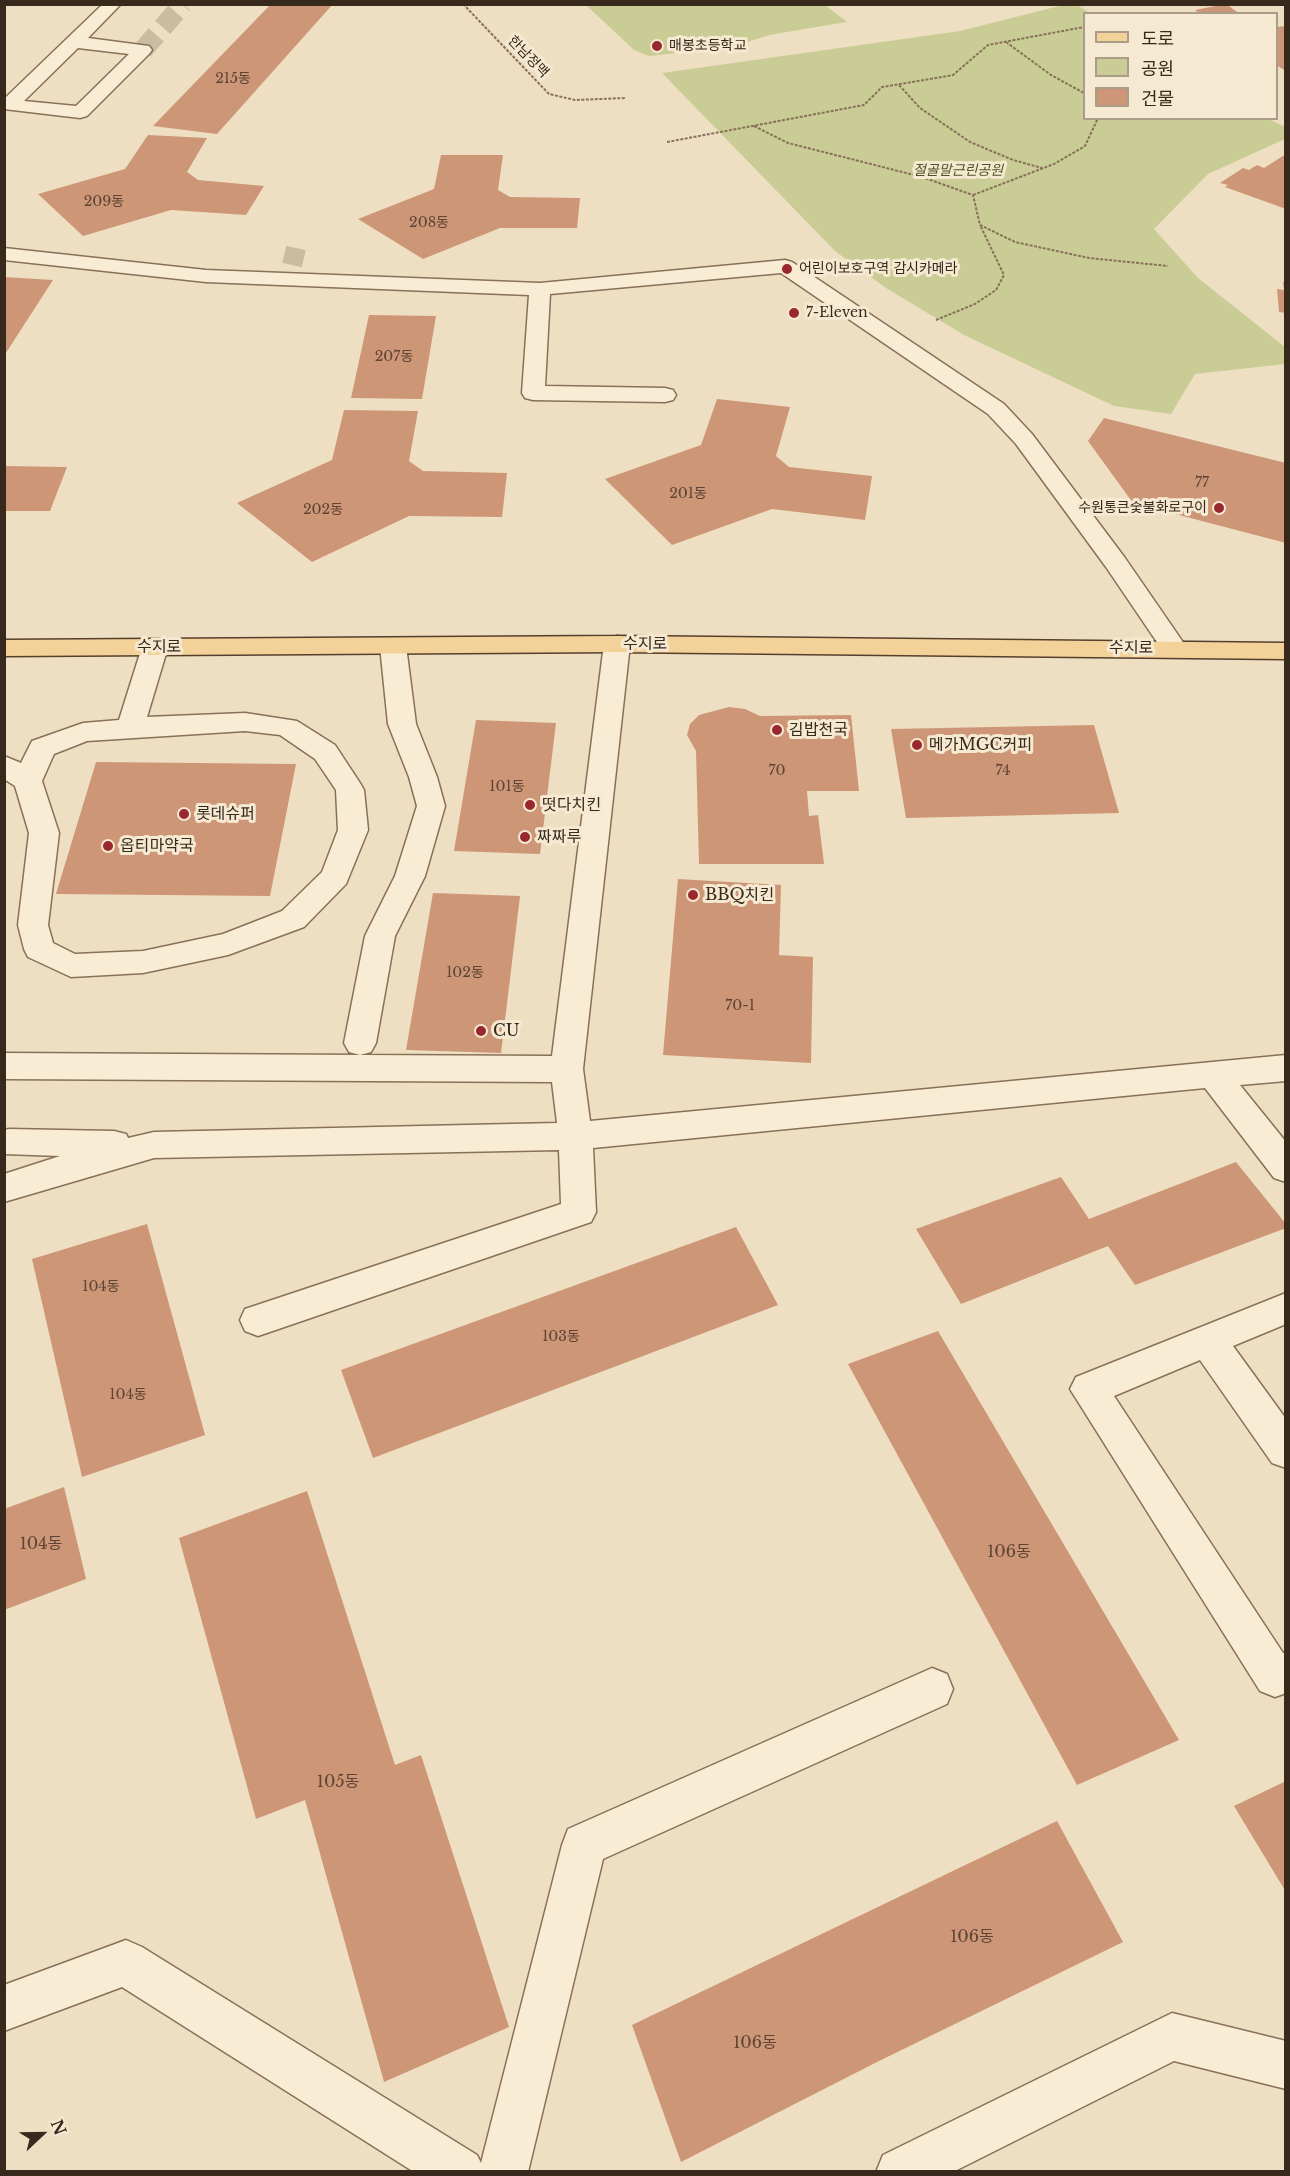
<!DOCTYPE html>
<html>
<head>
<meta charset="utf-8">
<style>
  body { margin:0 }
  #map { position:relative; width:1290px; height:2176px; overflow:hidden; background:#eedfc2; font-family:"Libre Baskerville","Noto Sans KR",serif }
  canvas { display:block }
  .frame { position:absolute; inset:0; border:6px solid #38291d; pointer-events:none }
  .legend { position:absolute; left:1083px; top:12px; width:195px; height:108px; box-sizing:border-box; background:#f6e9d1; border:2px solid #aa9c89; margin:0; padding:8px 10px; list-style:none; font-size:18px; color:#38291d }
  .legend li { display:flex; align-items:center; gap:12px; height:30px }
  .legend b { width:30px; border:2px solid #aa9c89 }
  .north { position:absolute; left:12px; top:2104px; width:60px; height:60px; -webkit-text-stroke:4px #f6e9d1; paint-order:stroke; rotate:68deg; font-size:16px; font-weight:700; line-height:24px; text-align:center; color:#38291d }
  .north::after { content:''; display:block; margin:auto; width:21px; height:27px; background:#38291d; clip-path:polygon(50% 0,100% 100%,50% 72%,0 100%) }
</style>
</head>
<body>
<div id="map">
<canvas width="1290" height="2176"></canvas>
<div class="frame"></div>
<ul class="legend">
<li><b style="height:8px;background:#f2d299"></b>도로</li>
<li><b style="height:16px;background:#c9cd95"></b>공원</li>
<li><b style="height:16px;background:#cd9677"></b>건물</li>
</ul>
<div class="north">N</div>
</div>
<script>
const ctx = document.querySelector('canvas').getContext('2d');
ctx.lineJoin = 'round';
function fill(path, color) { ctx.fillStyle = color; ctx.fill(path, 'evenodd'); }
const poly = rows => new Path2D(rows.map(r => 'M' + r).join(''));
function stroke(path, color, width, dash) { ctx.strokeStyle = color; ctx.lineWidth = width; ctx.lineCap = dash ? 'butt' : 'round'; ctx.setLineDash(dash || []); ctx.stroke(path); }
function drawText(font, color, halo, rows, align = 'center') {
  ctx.font = font + ' "Libre Baskerville","Noto Sans KR",serif'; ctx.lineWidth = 6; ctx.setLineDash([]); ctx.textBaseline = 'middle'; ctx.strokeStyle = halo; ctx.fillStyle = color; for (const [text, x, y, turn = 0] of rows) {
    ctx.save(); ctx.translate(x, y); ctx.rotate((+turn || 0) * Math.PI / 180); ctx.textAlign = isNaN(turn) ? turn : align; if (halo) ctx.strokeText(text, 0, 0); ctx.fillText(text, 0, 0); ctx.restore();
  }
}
const green = poly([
  [1067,4,1077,5,1090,13,1084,14,1084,118,1267,118,1285,127,1285,139,1208,174,1154,229,1198,278,1285,347,1285,364,1195,374,1171,414,1114,406,964,335,886,288,835,251,662,73,960,31],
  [586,5,825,5,847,22,769,35,732,47,649,56,634,50]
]);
const building = poly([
  [271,4,333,4,217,134,153,126],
  [1226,4,1240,14,1200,14,1195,10],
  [1286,26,1286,71,1276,65,1276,27],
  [148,135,207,138,187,172,198,180,264,186,246,215,171,210,83,236,38,194,125,169],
  [1286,154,1286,209,1225,187,1228,185,1220,183,1243,168,1249,170,1257,165,1264,168],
  [441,155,503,155,498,190,510,197,580,198,577,228,500,228,423,259,358,219,434,189],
  [4,277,53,280,4,356],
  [1283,282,1286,282,1286,313,1279,312,1277,289,1284,290],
  [369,315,436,316,422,399,351,398],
  [717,399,790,407,776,456,789,467,872,476,865,520,772,509,672,545,605,479,701,445],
  [344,410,418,411,409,461,423,471,507,473,502,517,409,516,312,562,237,503,332,460],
  [1104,418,1286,463,1286,543,1133,503,1088,441],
  [4,466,67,467,50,511,4,511],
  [729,707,745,709,760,716,851,715,859,791,807,791,809,816,818,815,824,864,699,864,696,751,687,735,690,724,699,715],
  [476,720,556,723,540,854,454,851],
  [1094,725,1119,813,906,818,891,729],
  [96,762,296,764,270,896,56,894],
  [678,879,781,885,779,955,813,957,811,1063,663,1055],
  [433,893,520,896,501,1053,406,1050],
  [1236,1162,1286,1224,1286,1228,1135,1285,1108,1246,961,1304,916,1229,1061,1177,1089,1219],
  [147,1224,205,1435,82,1477,32,1259],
  [736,1227,778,1305,373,1458,341,1370],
  [938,1331,1179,1740,1077,1785,848,1364],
  [64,1487,86,1579,4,1610,4,1509],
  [307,1491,395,1765,421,1755,509,2027,384,2082,305,1800,256,1819,179,1538],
  [1286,1781,1286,1892,1234,1806],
  [1057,1821,1123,1942,879,2061,681,2162,632,2025]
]);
const minorTunnel = poly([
  [143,50,183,4],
  [292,265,296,248]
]);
const path = poly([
  [463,4,549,94,575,100,625,98],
  [1006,42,1051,75,1084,93],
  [899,85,920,108,970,142,1013,160,1042,168],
  [754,126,788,143,922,177,973,195,980,225,1015,242,1089,258,1168,266],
  [667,142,864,105,882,87,953,75,988,45,1084,27],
  [973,195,1054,164,1085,146,1098,118],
  [936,320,975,304,996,290,1004,275,980,225]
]);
const minor = poly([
  [103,4,121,4,88,38,149,46,152,50,149,54,87,116,80,118,4,109,4,99,103,4],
  [78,48,129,54,76,106,24,101,78,48],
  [4,248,206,270,540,283,785,260,792,262,1004,404,1032,434,1125,558,1187,648,1183,654,1174,656,1165,654,1106,567,1016,444,988,414,781,273,550,294,545,386,665,388,673,390,676,395,673,400,665,402,533,400,525,398,522,393,529,295,206,282,4,260,4,248],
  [617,636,626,638,630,644,583,1069,590,1121,1286,1055,1286,1081,1240,1085,1286,1142,1286,1182,1274,1178,1205,1088,593,1148,596,1212,591,1222,258,1336,245,1331,240,1320,245,1309,561,1204,559,1150,154,1158,4,1202,4,1174,60,1156,4,1154,4,1130,9,1129,114,1131,126,1134,128,1138,154,1132,557,1123,552,1082,4,1079,4,1053,360,1055,349,1052,344,1043,365,936,395,876,417,806,409,777,388,724,380,646,384,640,393,638,402,640,406,646,416,724,437,777,445,806,425,876,395,936,376,1043,371,1052,360,1055,552,1056,604,644,608,638,617,636],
  [155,639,164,641,168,647,147,717,245,713,297,721,335,745,360,783,364,790,368,830,346,884,304,927,228,955,143,973,71,977,28,957,24,949,18,925,29,833,15,786,4,779,4,756,21,763,32,741,83,723,119,720,142,647,146,641,155,639],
  [245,731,280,735,315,759,336,790,338,830,322,872,282,911,223,934,143,951,75,954,53,943,48,925,59,833,42,781,54,754,87,741,245,731],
  [1286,1293,1286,1324,1233,1346,1286,1419,1286,1468,1272,1463,1200,1360,1114,1396,1283,1653,1286,1652,1286,1693,1275,1697,1260,1691,1070,1389,1076,1377,1286,1293],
  [932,1668,947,1674,953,1689,947,1704,603,1859,528,2172,414,2172,122,1987,4,2031,4,1985,126,1940,142,1947,477,2155,481,2163,562,1845,568,1829,932,1668],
  [1172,2013,1286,2041,1286,2089,1174,2061,953,2172,876,2172,883,2155,1172,2013]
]);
const major = poly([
  [617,636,1286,643,1286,659,617,652,4,656,4,640,617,636]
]);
const markers = [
  [657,46,6,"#98282e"],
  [787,269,6,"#98282e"],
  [794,313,6,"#98282e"],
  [1219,508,6,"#98282e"],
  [777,730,6,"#98282e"],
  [917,745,6,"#98282e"],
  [530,805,6,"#98282e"],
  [184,814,6,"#98282e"],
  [525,837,6,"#98282e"],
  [108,846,6,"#98282e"],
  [693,895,6,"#98282e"],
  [481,1031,6,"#98282e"]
];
const farPoinames = [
  ["매봉초등학교",669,46],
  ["어린이보호구역 감시카메라",799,269],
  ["7-Eleven",806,313],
  ["수원통큰숯불화로구이",1207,508,"right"]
];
const farStreetnames = [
  ["한남정맥",528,57,46]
];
const numberNames = [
  ["215동",233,79],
  ["209동",104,202],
  ["208동",429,223],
  ["207동",394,357],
  ["77",1202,483],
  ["201동",688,494],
  ["202동",323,510],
  ["70",777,771],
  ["74",1003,771],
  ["101동",507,787],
  ["102동",465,973],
  ["70-1",740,1006],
  ["104동",101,1287],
  ["103동",561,1337],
  ["104동",128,1395]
];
const farParknames = [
  ["절골말근린공원",958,171]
];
const streetNames = [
  ["수지로",645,644],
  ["수지로",159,647],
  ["수지로",1131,648]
];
const poiNames = [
  ["김밥천국",789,730],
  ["메가MGC커피",929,745],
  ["떳다치킨",542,805],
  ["롯데슈퍼",196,814],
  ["짜짜루",537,837],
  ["옵티마약국",120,846],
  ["BBQ치킨",705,895],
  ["CU",493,1031]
];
const nearNumbernames = [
  ["104동",41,1544],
  ["106동",1009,1552],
  ["105동",338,1782],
  ["106동",972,1937],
  ["106동",755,2043]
];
fill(green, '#c9cd95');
fill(building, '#cd9677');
stroke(minorTunnel, '#cabba1', 20, [20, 10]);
stroke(minor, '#887059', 3);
stroke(major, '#563e2d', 3);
stroke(path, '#887059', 2, [3, 1.5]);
fill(minor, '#f9ecd5');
fill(major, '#f2d299');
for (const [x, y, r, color] of markers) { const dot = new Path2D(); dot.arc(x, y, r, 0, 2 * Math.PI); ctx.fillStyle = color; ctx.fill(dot); stroke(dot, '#f6e9d1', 2); }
drawText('14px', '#38291d', '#f6e9d1', farPoinames, 'left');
drawText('14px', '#38291d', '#f6e9d1', farStreetnames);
drawText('14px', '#5d4434', null, numberNames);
drawText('italic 14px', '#4b5523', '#f6e9d1', farParknames);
drawText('16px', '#38291d', '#f6e9d1', streetNames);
drawText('16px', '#38291d', '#f6e9d1', poiNames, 'left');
drawText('16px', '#5d4434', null, nearNumbernames);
</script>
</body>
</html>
